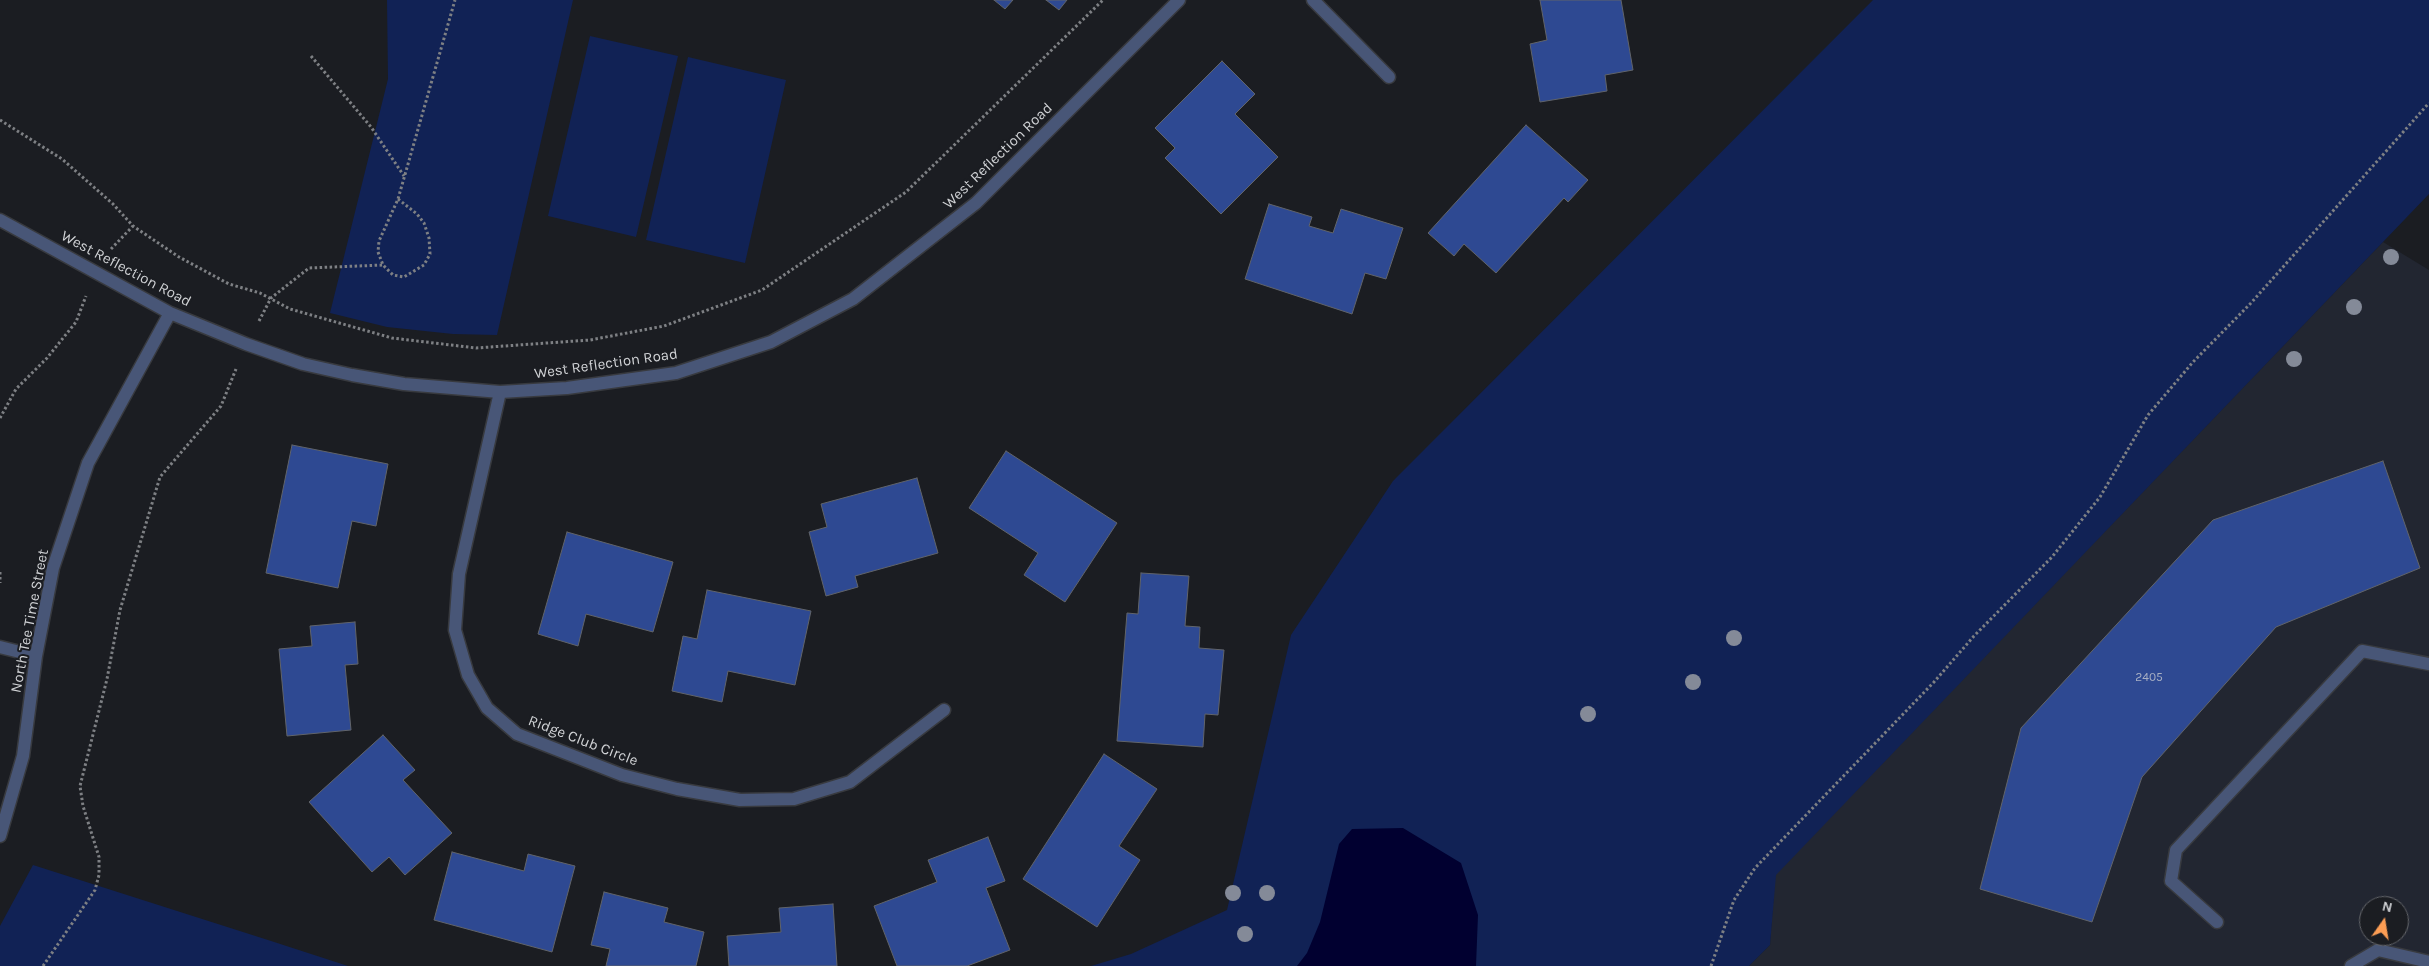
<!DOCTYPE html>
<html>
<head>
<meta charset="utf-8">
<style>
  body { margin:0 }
  #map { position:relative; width:2429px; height:966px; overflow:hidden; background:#1b1d22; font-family:Karla,sans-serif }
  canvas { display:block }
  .north { position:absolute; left:2359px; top:896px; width:50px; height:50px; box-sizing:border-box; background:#1b1d22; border:1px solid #63656a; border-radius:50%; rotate:13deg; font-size:14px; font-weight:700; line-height:20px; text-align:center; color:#d0d2d5 }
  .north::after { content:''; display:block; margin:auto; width:18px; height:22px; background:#fc9d54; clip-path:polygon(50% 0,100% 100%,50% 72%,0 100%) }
</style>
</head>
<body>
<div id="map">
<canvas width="2429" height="966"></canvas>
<div class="north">N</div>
</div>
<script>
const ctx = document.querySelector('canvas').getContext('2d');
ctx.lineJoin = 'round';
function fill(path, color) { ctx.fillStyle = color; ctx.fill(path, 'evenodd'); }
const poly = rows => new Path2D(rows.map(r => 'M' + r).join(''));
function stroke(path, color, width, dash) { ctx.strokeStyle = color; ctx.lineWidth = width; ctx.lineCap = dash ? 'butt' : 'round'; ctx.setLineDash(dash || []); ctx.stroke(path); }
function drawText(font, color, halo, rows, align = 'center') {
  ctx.font = font + ' Karla,sans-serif'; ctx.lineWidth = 4; ctx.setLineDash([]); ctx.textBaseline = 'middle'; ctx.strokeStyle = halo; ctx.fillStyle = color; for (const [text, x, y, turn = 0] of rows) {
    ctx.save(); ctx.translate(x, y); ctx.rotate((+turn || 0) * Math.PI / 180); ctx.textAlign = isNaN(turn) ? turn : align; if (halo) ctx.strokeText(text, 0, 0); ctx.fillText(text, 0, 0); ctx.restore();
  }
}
const built = poly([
  [2383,242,2429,270,2429,966,1749,966,1770,945,1775,875],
  [2369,906,2399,906,2399,936,2369,936]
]);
const green = poly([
  [387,0,573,0,497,335,453,334,387,327,330,313,388,79],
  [1873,0,2429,0,2429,194,1776,875,1770,945,1749,966,1091,966,1131,954,1227,910,1291,635,1393,481],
  [590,36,678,56,636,237,548,216],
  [688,57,786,80,745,263,646,240],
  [33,865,268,940,348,966,0,966,0,926]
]);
const water = poly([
  [1403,828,1461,863,1478,915,1476,966,1297,966,1307,953,1320,922,1339,844,1352,829]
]);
const building = poly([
  [994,0,1013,0,1005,9,994,0],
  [1046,0,1067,0,1059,10,1046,0],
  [1540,0,1621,0,1633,70,1605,75,1607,91,1540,102,1530,44,1547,40,1540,0],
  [1222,61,1255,94,1235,114,1278,157,1221,214,1165,158,1175,148,1155,128,1222,61],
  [1526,125,1588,180,1568,202,1564,198,1496,273,1464,244,1454,256,1428,233,1526,125],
  [1269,204,1312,217,1309,226,1333,233,1341,209,1403,228,1386,279,1365,273,1352,314,1245,279,1269,204],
  [292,445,388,464,376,526,352,521,338,588,266,573,292,445],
  [1006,451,1117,523,1065,602,1024,575,1038,553,969,508,1006,451],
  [2383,461,2420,568,2276,627,2142,777,2092,922,1980,889,2021,728,2213,520,2383,461],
  [917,478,938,553,855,576,858,587,826,596,809,532,827,527,821,504,917,478],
  [567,532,673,562,653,632,586,614,578,646,538,634,567,532],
  [1141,573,1189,576,1185,626,1200,627,1199,648,1224,650,1218,715,1205,714,1203,747,1117,741,1127,613,1138,614,1141,573],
  [707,590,811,611,795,685,728,671,722,702,672,691,683,636,697,639,707,590],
  [355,622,358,664,345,665,351,730,287,736,279,649,312,646,310,626,355,622],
  [383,735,415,770,403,780,452,833,405,875,389,857,372,872,309,802,383,735],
  [1104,754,1157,789,1119,846,1140,860,1097,927,1023,879,1104,754],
  [988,837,1005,881,986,888,1010,950,967,966,897,966,874,906,937,882,928,860,988,837],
  [452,852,524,871,528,854,575,866,552,952,434,920,452,852],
  [604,892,668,908,664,922,704,932,696,966,606,966,610,949,591,945,604,892],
  [833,904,837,966,729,966,727,936,781,932,779,908,833,904]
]);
const path = poly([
  [311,56,371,127,404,176],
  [0,120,62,159,113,204,133,226,179,257,229,284,260,293,290,309,392,338,476,348,590,340,664,326,762,290,906,192,1103,0],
  [398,199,417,214,424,223,429,238,430,254,424,265,404,277,393,275,383,265,378,252,379,241,398,199,455,0],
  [111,249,133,226],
  [259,321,271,298,309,268,383,265],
  [0,418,16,389,47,358,76,322,86,296],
  [0,572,0,583],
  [43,966,95,890,99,875,99,857,83,806,80,786,107,679,120,610,160,477,221,406,236,369],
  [1711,966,1734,900,1755,868,1934,682,1974,636,2052,557,2100,497,2148,415,2193,362,2251,303,2429,103]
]);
const lane = poly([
  [2217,922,2171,881,2176,850,2362,651,2429,664],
  [2351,966,2378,950,2429,962]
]);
const street = poly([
  [1313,0,1389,77],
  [0,220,170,313,246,344,303,364,352,375,404,384,500,392,567,388,676,373,771,342,853,299,976,203,1179,0],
  [500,392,459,574,455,630,468,675,487,708,517,734,622,775,677,789,740,800,794,799,850,782,944,710],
  [0,647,36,656],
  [0,836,23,756,36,656,53,568,88,463,170,313]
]);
const trees = [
  [2391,257],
  [2354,307],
  [2294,359],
  [1734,638],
  [1693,682],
  [1588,714],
  [1233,893],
  [1267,893],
  [1245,934]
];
const numberNames = [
  ["2405",2149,678]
];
const streetNames = [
  ["West Reflection Road",998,156,-44],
  ["West Reflection Road",126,269,28],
  ["West Reflection Road",606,364,-8],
  ["North Tee Time Street",30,621,-79],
  ["Ridge Club Circle",583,741,21]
];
fill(built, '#222631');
fill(green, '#125');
fill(water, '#010030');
fill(building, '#2e4992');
stroke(building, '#61646a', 1);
stroke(lane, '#383a3f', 15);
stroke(street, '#383a3f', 15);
stroke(path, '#7e8084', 3, [2.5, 2.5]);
stroke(lane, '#485677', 12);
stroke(street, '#485677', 12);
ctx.fillStyle = '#848a98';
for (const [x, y] of trees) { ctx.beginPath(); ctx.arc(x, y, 8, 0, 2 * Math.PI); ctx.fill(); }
drawText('12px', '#a8b0c4', null, numberNames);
drawText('15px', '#d0d2d5', '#1b1d22', streetNames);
</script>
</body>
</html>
